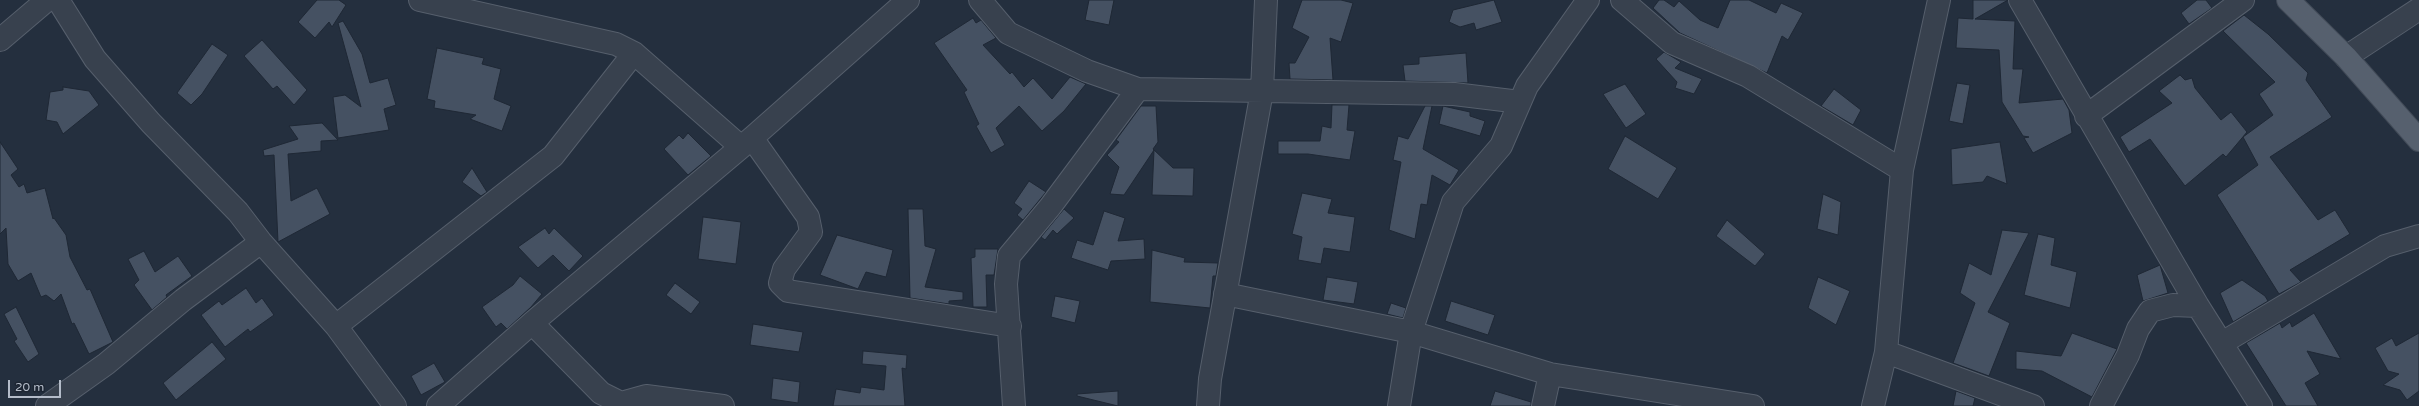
<!DOCTYPE html>
<html>
<head>
<meta charset="utf-8">
<style>
  body { margin:0 }
  #map { position:relative; width:2419px; height:406px; overflow:hidden; background:#242f3e; font-family:"Varela Round",sans-serif }
  canvas { display:block }
  .scale { position:absolute; left:8px; top:380px; width:53px; height:18px; box-sizing:border-box; border:2px solid #b4bcc9; border-top:0; padding-left:5px; font-size:12px; line-height:14px; white-space:nowrap; color:#b4bcc9; -webkit-text-stroke:3px #1d2633; paint-order:stroke }
</style>
</head>
<body>
<div id="map">
<canvas width="2419" height="406"></canvas>
<div class="scale">20 m</div>
</div>
<script>
const ctx = document.querySelector('canvas').getContext('2d');
ctx.lineJoin = 'round';
function fill(path, color) { ctx.fillStyle = color; ctx.fill(path, 'evenodd'); }
const poly = rows => new Path2D(rows.map(r => 'M' + r).join(''));
function stroke(path, color, width, dash) { ctx.strokeStyle = color; ctx.lineWidth = width; ctx.lineCap = dash ? 'butt' : 'round'; ctx.setLineDash(dash || []); ctx.stroke(path); }
const building = poly([
  [317,0,339,0,346,5,332,27,329,22,315,38,298,22,317,0],
  [1089,0,1114,0,1109,25,1085,20,1089,0],
  [1302,0,1341,0,1353,3,1341,42,1330,38,1333,80,1290,79,1289,63,1295,63,1309,37,1292,28,1302,0],
  [1494,0,1502,22,1476,30,1474,23,1460,27,1449,22,1453,10,1494,0],
  [1659,0,1664,0,1674,7,1679,1,1700,20,1718,28,1730,0,1749,0,1776,13,1781,3,1803,13,1788,40,1782,36,1767,73,1680,33,1653,8,1659,0],
  [1973,0,2008,0,1975,19,2015,21,2013,69,2023,69,2019,103,2063,99,2069,110,2072,133,2033,153,2024,138,2029,137,2023,136,2002,102,1999,50,1956,48,1958,18,1973,19,1973,0],
  [2197,0,2206,0,2212,8,2189,24,2181,13,2197,0],
  [2244,15,2268,34,2308,73,2306,80,2332,117,2270,157,2318,220,2335,210,2350,234,2290,270,2301,282,2279,294,2217,195,2258,165,2243,137,2273,115,2259,94,2275,82,2223,31,2244,15],
  [973,18,976,23,981,20,996,38,983,45,1010,74,1012,72,1024,87,1033,78,1052,99,1070,77,1086,84,1064,111,1042,131,1019,106,996,128,1005,145,991,153,976,126,979,124,964,92,967,90,934,43,973,18],
  [343,21,362,54,370,83,388,78,396,105,384,109,389,130,338,138,333,97,345,95,361,107,338,23,343,21],
  [262,40,307,90,294,105,277,86,273,89,244,56,262,40],
  [212,44,228,55,202,94,191,105,177,93,212,44],
  [437,48,484,58,482,64,501,69,494,99,511,106,502,131,470,119,476,115,434,108,435,101,427,99,437,48],
  [1664,52,1681,62,1675,68,1702,79,1694,94,1675,88,1677,82,1656,59,1664,52],
  [1466,53,1468,83,1405,81,1403,65,1419,64,1419,57,1466,53],
  [2180,75,2185,80,2192,78,2195,88,2221,120,2231,112,2247,132,2226,157,2223,154,2185,186,2150,139,2129,152,2120,137,2172,103,2159,91,2180,75],
  [1957,83,1970,85,1963,124,1949,121,1957,83],
  [1625,84,1646,114,1626,128,1603,94,1625,84],
  [63,87,89,91,99,105,63,134,57,122,46,120,50,92,63,90,63,87],
  [1834,89,1861,110,1853,125,1821,106,1834,89],
  [1332,105,1349,105,1347,130,1355,131,1350,160,1308,154,1278,154,1278,141,1320,141,1322,126,1331,128,1332,105],
  [1141,106,1156,106,1158,142,1153,149,1173,168,1194,168,1193,196,1152,195,1154,150,1124,195,1110,194,1119,167,1107,155,1119,142,1116,140,1141,106],
  [1425,106,1432,106,1423,149,1459,170,1450,185,1432,175,1427,205,1421,204,1415,239,1389,230,1401,162,1393,160,1398,136,1408,139,1425,106],
  [1443,106,1470,112,1470,116,1485,121,1480,136,1439,124,1443,106],
  [322,123,338,140,321,141,321,151,288,154,291,201,317,188,330,214,278,242,274,155,264,156,263,150,298,139,289,126,322,123],
  [688,133,711,156,688,175,664,149,679,135,683,139,688,133],
  [1625,136,1677,168,1658,199,1608,169,1625,136],
  [0,142,18,169,11,175,19,187,24,184,27,193,45,188,53,219,54,218,66,235,70,257,87,290,90,289,113,342,89,354,74,323,72,324,61,294,54,301,46,295,41,297,31,273,18,281,8,264,6,228,0,234,0,142],
  [2000,142,2007,184,1987,176,1983,182,1952,185,1951,149,2000,142],
  [472,168,487,192,481,196,462,182,472,168],
  [1029,181,1046,192,1023,220,1017,215,1022,209,1014,203,1029,181],
  [1302,193,1332,199,1328,213,1355,217,1350,252,1324,248,1321,264,1298,260,1302,237,1292,234,1302,193],
  [1823,194,1841,202,1838,235,1817,229,1823,194],
  [908,209,923,209,925,246,936,249,925,287,963,292,963,300,949,301,949,304,910,298,908,209],
  [1064,209,1074,218,1057,234,1053,230,1045,240,1041,237,1064,209],
  [1104,211,1125,218,1118,241,1144,239,1145,259,1111,261,1108,270,1071,258,1077,240,1093,245,1104,211],
  [703,217,741,222,736,264,698,259,703,217],
  [1727,220,1765,254,1755,266,1716,236,1727,220],
  [545,228,549,234,554,228,583,256,569,271,553,255,538,268,518,247,545,228],
  [2002,230,2029,233,1988,312,2010,323,1989,376,1953,363,1975,303,1960,293,1969,263,1991,275,2002,230],
  [2038,234,2055,238,2051,265,2077,272,2070,308,2024,295,2038,234],
  [837,235,893,250,886,277,866,272,858,289,820,275,837,235],
  [975,249,998,249,994,275,986,275,987,307,973,307,971,258,975,257,975,249],
  [1152,250,1185,258,1184,262,1218,263,1216,276,1213,276,1210,308,1150,302,1152,250],
  [144,251,155,272,178,256,192,276,166,295,167,297,152,310,134,285,139,280,128,259,144,251],
  [2160,265,2168,293,2143,301,2137,275,2160,265],
  [520,276,542,294,531,307,507,329,501,323,496,327,482,307,513,285,520,276],
  [1327,277,1358,282,1354,304,1323,300,1327,277],
  [1818,277,1850,291,1836,325,1808,308,1818,277],
  [2242,280,2265,296,2268,301,2233,322,2220,293,2242,280],
  [675,283,700,302,691,314,666,295,675,283],
  [246,288,256,303,262,298,274,315,250,332,248,329,225,347,201,315,219,301,222,305,246,288],
  [1055,296,1080,301,1075,323,1051,317,1055,296],
  [1451,301,1495,315,1488,335,1445,321,1451,301],
  [1391,303,1406,308,1403,318,1387,314,1391,303],
  [16,307,39,354,28,362,14,341,17,339,4,314,16,307],
  [2314,313,2341,359,2307,351,2320,374,2305,383,2318,406,2286,406,2246,343,2280,323,2282,328,2290,322,2292,327,2314,313],
  [753,324,803,332,799,352,750,345,753,324],
  [2072,333,2117,349,2092,397,2042,371,2016,369,2016,351,2061,356,2072,333],
  [2419,333,2419,391,2407,400,2400,390,2383,385,2399,374,2388,371,2375,348,2392,338,2396,346,2419,333],
  [212,342,226,359,176,400,163,383,212,342],
  [863,351,907,355,906,369,902,368,905,406,833,406,836,389,860,393,861,387,884,390,886,366,862,364,863,351],
  [434,363,445,382,421,395,411,376,434,363],
  [773,378,800,382,798,403,771,399,773,378],
  [1118,391,1118,406,1077,396,1077,394,1118,391],
  [1495,391,1531,402,1531,406,1490,406,1495,391],
  [1956,391,1975,398,1973,406,1953,406,1956,391]
]);
const minor = poly([
  [58,0,95,59,151,123,238,212,261,242,336,326,395,406],
  [420,0,616,44,634,53,741,147],
  [980,0,1008,33,1087,71,1138,89],
  [1622,0,1672,43,1748,76,1902,170],
  [2020,0,2198,306,2261,406],
  [0,40,47,0],
  [2346,57,2419,9],
  [2086,116,2243,0],
  [752,138,808,217,811,232,784,269,780,283,788,291,1010,326],
  [1225,294,1411,332,1550,374,1753,406],
  [532,323,601,393,621,403,646,396,723,406],
  [336,326,553,156,634,53],
  [2222,343,2385,246,2419,236],
  [1886,352,2033,406],
  [47,406,106,364,183,300,261,242],
  [438,406,532,323,752,138,908,0],
  [1014,406,1006,284,1009,256,1050,207,1138,89,1454,94,1520,102],
  [1208,406,1210,379,1262,91,1266,0],
  [1399,406,1411,332,1453,202,1501,146,1527,86,1588,0],
  [1543,406,1550,374],
  [1873,406,1886,352,1902,170,1939,0],
  [2101,406,2128,355,2138,329,2150,311,2173,305,2198,306]
]);
const major = poly([
  [2288,0,2346,57,2419,140]
]);
fill(building, '#455162');
stroke(building, '#1f2835', 1);
stroke(minor, '#565f6c', 24);
stroke(major, '#414a57', 24);
stroke(minor, '#38414e', 22);
stroke(major, '#56606e', 22);
</script>
</body>
</html>
